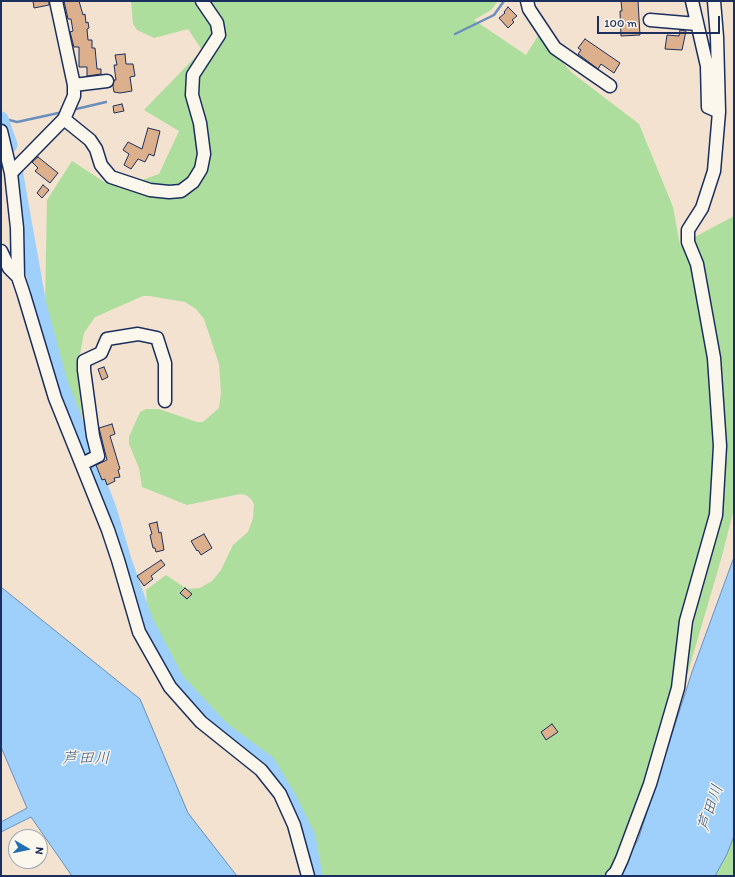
<!DOCTYPE html>
<html>
<head>
<meta charset="utf-8">
<style>
  body { margin:0 }
  #map { position:relative; width:735px; height:877px; overflow:hidden; background:#f2e2cf; font-family:Itim,sans-serif }
  canvas { display:block }
  .frame { position:absolute; inset:0; border:2px solid #1b2f5e; pointer-events:none }
  .north { position:absolute; left:8px; top:829px; width:40px; height:40px; box-sizing:border-box; background:#fbf7ec; border:1px solid #a1a7b3; border-radius:50%; rotate:99deg; font-size:11px; font-weight:700; line-height:16px; text-align:center; color:#1b2f5e }
  .north::after { content:''; display:block; margin:auto; width:14px; height:18px; background:#1f6fb2; clip-path:polygon(50% 0,100% 100%,50% 72%,0 100%) }
  .scale { position:absolute; left:597px; top:16px; width:123px; height:18px; box-sizing:border-box; border:2px solid #1b2f5e; border-top:0; padding-left:5px; font-size:12px; line-height:14px; white-space:nowrap; color:#1b2f5e; -webkit-text-stroke:3px #fbf7ec; paint-order:stroke }
</style>
</head>
<body>
<div id="map">
<canvas width="735" height="877"></canvas>
<div class="frame"></div>
<div class="north">N</div>
<div class="scale">100 m</div>
</div>
<script>
const ctx = document.querySelector('canvas').getContext('2d');
ctx.lineJoin = 'round';
function fill(path, color) { ctx.fillStyle = color; ctx.fill(path, 'evenodd'); }
const poly = rows => new Path2D(rows.map(r => 'M' + r).join(''));
function stroke(path, color, width, dash) { ctx.strokeStyle = color; ctx.lineWidth = width; ctx.lineCap = dash ? 'butt' : 'round'; ctx.setLineDash(dash || []); ctx.stroke(path); }
function drawText(font, color, halo, rows, align = 'center') {
  ctx.font = font + ' Itim,"Klee One",sans-serif'; ctx.lineWidth = 3; ctx.setLineDash([]); ctx.textBaseline = 'middle'; ctx.strokeStyle = halo; ctx.fillStyle = color; for (const [text, x, y, turn = 0] of rows) {
    ctx.save(); ctx.translate(x, y); ctx.rotate((+turn || 0) * Math.PI / 180); ctx.textAlign = isNaN(turn) ? turn : align; if (halo) ctx.strokeText(text, 0, 0); ctx.fillText(text, 0, 0); ctx.restore();
  }
}
const green = poly([
  [131,1,498,1,491,10,474,20,526,55,539,34,571,72,639,124,673,207,680,245,734,216,734,509,722,556,686,679,631,839,606,876,321,876,311,837,273,766,208,712,184,686,147,608,146,590,166,575,187,589,200,588,212,581,221,570,233,545,248,532,253,518,254,504,251,499,246,495,240,494,187,505,142,487,139,468,129,444,129,437,140,412,146,409,159,409,197,422,203,422,219,408,221,392,219,364,204,319,196,309,185,302,149,296,143,296,95,317,84,333,77,370,84,434,73,437,45,304,47,200,72,161,106,183,119,186,125,186,159,174,179,131,144,110,202,50,188,29,154,38,137,30,133,24],
  [734,836,734,876,715,876,727,854]
]);
const water = poly([
  [734,557,734,836,727,854,715,876,616,876,638,840,692,672,734,557],
  [1,587,140,699,188,813,237,876,72,876,31,817,1,832,1,822,27,808,1,747,1,587]
]);
const stream = poly([
  [455,34,494,15,504,1],
  [72,110,106,102],
  [1,118,17,122,63,112]
]);
const river = poly([
  [1,119,10,145],
  [15,170,39,305,60,382,109,509,124,560,145,620,177,681,222,729,268,763,289,798,308,837,315,876]
]);
const building = poly([
  [33,1,49,1,49,5,34,8,33,1],
  [64,1,79,1,83,15,85,14,86,23,88,22,89,28,87,29,88,40,92,40,92,48,95,48,97,69,101,69,101,74,87,76,87,67,79,67,79,47,74,47,70,32,73,31,71,19,68,19,64,1],
  [621,1,638,1,640,35,621,36,620,11,622,11,621,1],
  [508,7,517,16,512,20,514,22,508,28,499,18,505,13,504,12,508,7],
  [680,30,686,31,682,50,665,49,667,35,679,36,680,30],
  [585,39,620,63,614,73,601,64,598,69,578,54,581,50,578,48,585,39],
  [125,54,126,64,133,64,135,76,130,77,132,91,120,93,114,92,113,86,114,80,116,80,114,65,117,65,115,55,125,54],
  [122,104,124,111,114,113,113,106,122,104],
  [148,128,160,131,154,156,149,154,145,162,138,159,131,169,124,165,129,154,123,150,128,142,142,149,148,128],
  [38,157,58,173,50,183,35,171,38,168,32,162,38,157],
  [43,185,49,190,42,198,37,193,43,185],
  [104,367,108,377,102,380,98,369,104,367],
  [112,424,115,434,110,436,120,469,118,470,120,477,114,478,115,481,107,485,105,479,102,480,96,465,107,460,99,428,112,424],
  [157,522,159,533,161,532,164,550,156,552,155,548,153,548,150,535,152,534,149,524,157,522],
  [204,534,212,548,201,555,198,550,197,551,191,541,204,534],
  [161,560,165,565,151,576,153,579,144,586,137,576,161,560],
  [185,588,192,594,187,599,180,593,185,588],
  [552,724,558,732,546,740,541,732,552,724]
]);
const minor = poly([
  [527,1,529,9,555,48,610,86],
  [692,1,707,66,708,107,719,112],
  [650,20,697,24],
  [74,85,107,81],
  [64,119,90,140,96,149,101,165,111,177,150,190,169,192,181,191,193,182,201,169,204,154,200,123,192,95,193,75,219,35,217,23,202,1],
  [1,131,11,173,17,228,18,277],
  [11,173,64,119,74,96,74,85,56,1],
  [1,251,9,268,18,277,24,295,55,398,108,530,118,560,139,632,170,687,201,722,261,770,280,794,294,825,308,876],
  [82,464,98,456,93,436,84,370,84,361,101,353,107,339,138,334,157,338,165,363,165,401],
  [612,876,616,872,622,859,650,784,678,688,686,621,716,515,720,446,714,358,697,264,688,242,688,230,702,208,714,171,719,112,717,37,714,1]
]);
const waterNames = [
  ["芦田川",86,759],
  ["芦田川",711,808,-71]
];
fill(green, '#aede9e');
fill(water, '#9fcffb');
stroke(water, '#6a8fbc', 1);
stroke(stream, '#6a8fbc', 2.5);
stroke(river, '#9fcffb', 15);
fill(building, '#dcb08c');
stroke(building, '#1b2f5e', 1);
stroke(minor, '#1b2f5e', 15);
stroke(minor, '#fbf7ec', 12);
drawText('italic 16px', '#3c5785', '#fbf7ec', waterNames);
</script>
</body>
</html>
